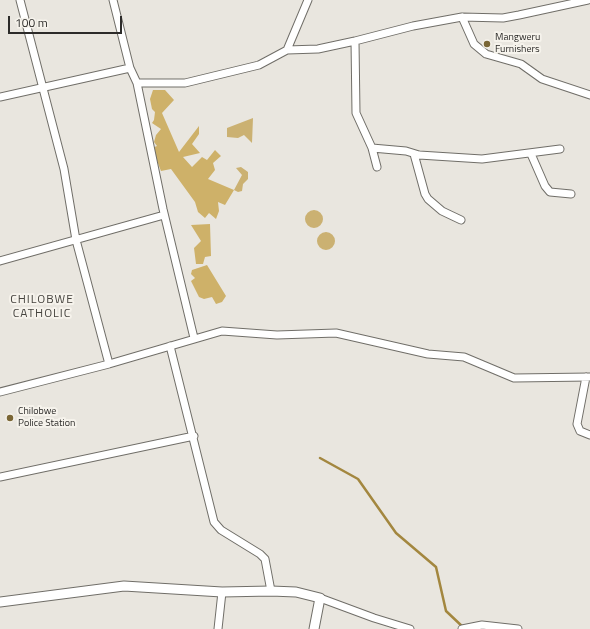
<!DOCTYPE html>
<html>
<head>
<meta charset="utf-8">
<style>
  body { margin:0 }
  #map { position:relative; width:590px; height:629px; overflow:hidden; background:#e9e6df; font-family:"Titillium Web",sans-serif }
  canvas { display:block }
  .scale { position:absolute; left:8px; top:16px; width:114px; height:18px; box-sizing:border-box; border:2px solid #2c2b29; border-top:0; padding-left:5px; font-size:12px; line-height:14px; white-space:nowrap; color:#2c2b29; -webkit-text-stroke:3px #f6f3ec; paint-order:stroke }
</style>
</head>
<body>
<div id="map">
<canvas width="590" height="629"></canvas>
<div class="scale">100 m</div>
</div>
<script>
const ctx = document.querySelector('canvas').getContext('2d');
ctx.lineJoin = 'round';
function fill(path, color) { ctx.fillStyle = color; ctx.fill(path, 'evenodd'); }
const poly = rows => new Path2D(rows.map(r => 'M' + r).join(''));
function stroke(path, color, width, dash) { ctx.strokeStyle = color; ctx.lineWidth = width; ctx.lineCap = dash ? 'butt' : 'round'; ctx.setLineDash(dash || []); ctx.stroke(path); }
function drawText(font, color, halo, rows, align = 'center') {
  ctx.font = font + ' "Titillium Web",sans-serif'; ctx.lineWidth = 4; ctx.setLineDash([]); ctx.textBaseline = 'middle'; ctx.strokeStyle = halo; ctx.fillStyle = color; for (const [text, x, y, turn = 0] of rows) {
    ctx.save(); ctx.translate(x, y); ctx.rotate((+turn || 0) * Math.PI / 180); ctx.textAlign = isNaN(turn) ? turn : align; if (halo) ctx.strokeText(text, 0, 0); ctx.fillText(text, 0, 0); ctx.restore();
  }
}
const green = poly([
  [253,118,252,143,244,135,238,138,227,137,227,128],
  [241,167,248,172,248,179,243,184,242,191,238,192,234,190,242,175,236,168],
  '305 219a9 9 0 1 1 18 0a9 9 0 1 1-18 0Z',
  '317 241a9 9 0 1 1 18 0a9 9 0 1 1-18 0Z'
]);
const forest = poly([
  [153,90,165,90,174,100,162,113,179,152,199,126,199,134,192,144,200,153,183,157,192,167,202,157,207,160,215,150,221,156,213,163,215,170,208,179,234,190,225,205,218,202,219,211,216,219,209,213,205,218,198,212,195,202,171,169,161,171,152,148,157,146,154,142,156,135,161,129,152,123,154,120,155,112,152,109,150,99],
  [210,224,211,256,205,257,203,264,196,264,194,248,201,241,191,225],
  [207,265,226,296,222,302,216,304,212,297,204,299,199,297,191,281,195,278,191,274,192,270]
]);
const stream = poly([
  [320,458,358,479,396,533,436,567,446,611,464,628]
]);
const minor = poly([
  [20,0,64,169,76,240,109,364],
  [113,0,130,68,137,83,163,209,194,338],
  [462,17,474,44,486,54,521,64,542,79,590,95],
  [355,41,356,113,372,148,377,167],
  [287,50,318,49,355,41,413,26,462,17,503,18,519,15,588,0],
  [137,83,185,83,259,65,287,50,308,0],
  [0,97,130,68],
  [372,148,406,151,419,155,482,159,560,149],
  [414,154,425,194,428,199,442,211,461,220],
  [531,154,545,186,550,192,571,194],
  [0,261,164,215],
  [170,346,214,522,221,530,260,554,265,559,271,591],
  [586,377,577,424,580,431,590,435],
  [0,392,109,364,222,331,277,335,336,333,428,354,464,357,514,378,590,377],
  [0,477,194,436],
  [320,598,374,618,410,629],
  [218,629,222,592],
  [462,629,482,625,518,629]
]);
const tertiary = poly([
  [0,602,124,586,222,592,271,591,296,592,320,598,314,629]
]);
const markers = [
  [487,44,4,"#7a6635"],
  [10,418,4,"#7a6635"]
];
const poiNames = [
  ["Mangweru",495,38],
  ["Furnishers",495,50],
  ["Chilobwe",18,412],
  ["Police Station",18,424]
];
const quarterNames = [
  ["CHILOBWE",42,300],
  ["CATHOLIC",42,314]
];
fill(green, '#cbb172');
fill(forest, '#ceb169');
stroke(stream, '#a3873f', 2.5);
stroke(minor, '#706e68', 9);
stroke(tertiary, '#706e68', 11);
stroke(minor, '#fff', 7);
stroke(tertiary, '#fff', 9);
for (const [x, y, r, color] of markers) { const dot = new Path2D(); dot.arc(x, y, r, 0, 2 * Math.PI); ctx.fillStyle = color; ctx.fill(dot); stroke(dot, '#f6f3ec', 1.5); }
drawText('10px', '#2c2b29', '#f6f3ec', poiNames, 'left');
ctx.letterSpacing = '1px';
drawText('12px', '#46443f', '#f6f3ec', quarterNames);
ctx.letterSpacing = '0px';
</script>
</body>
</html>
